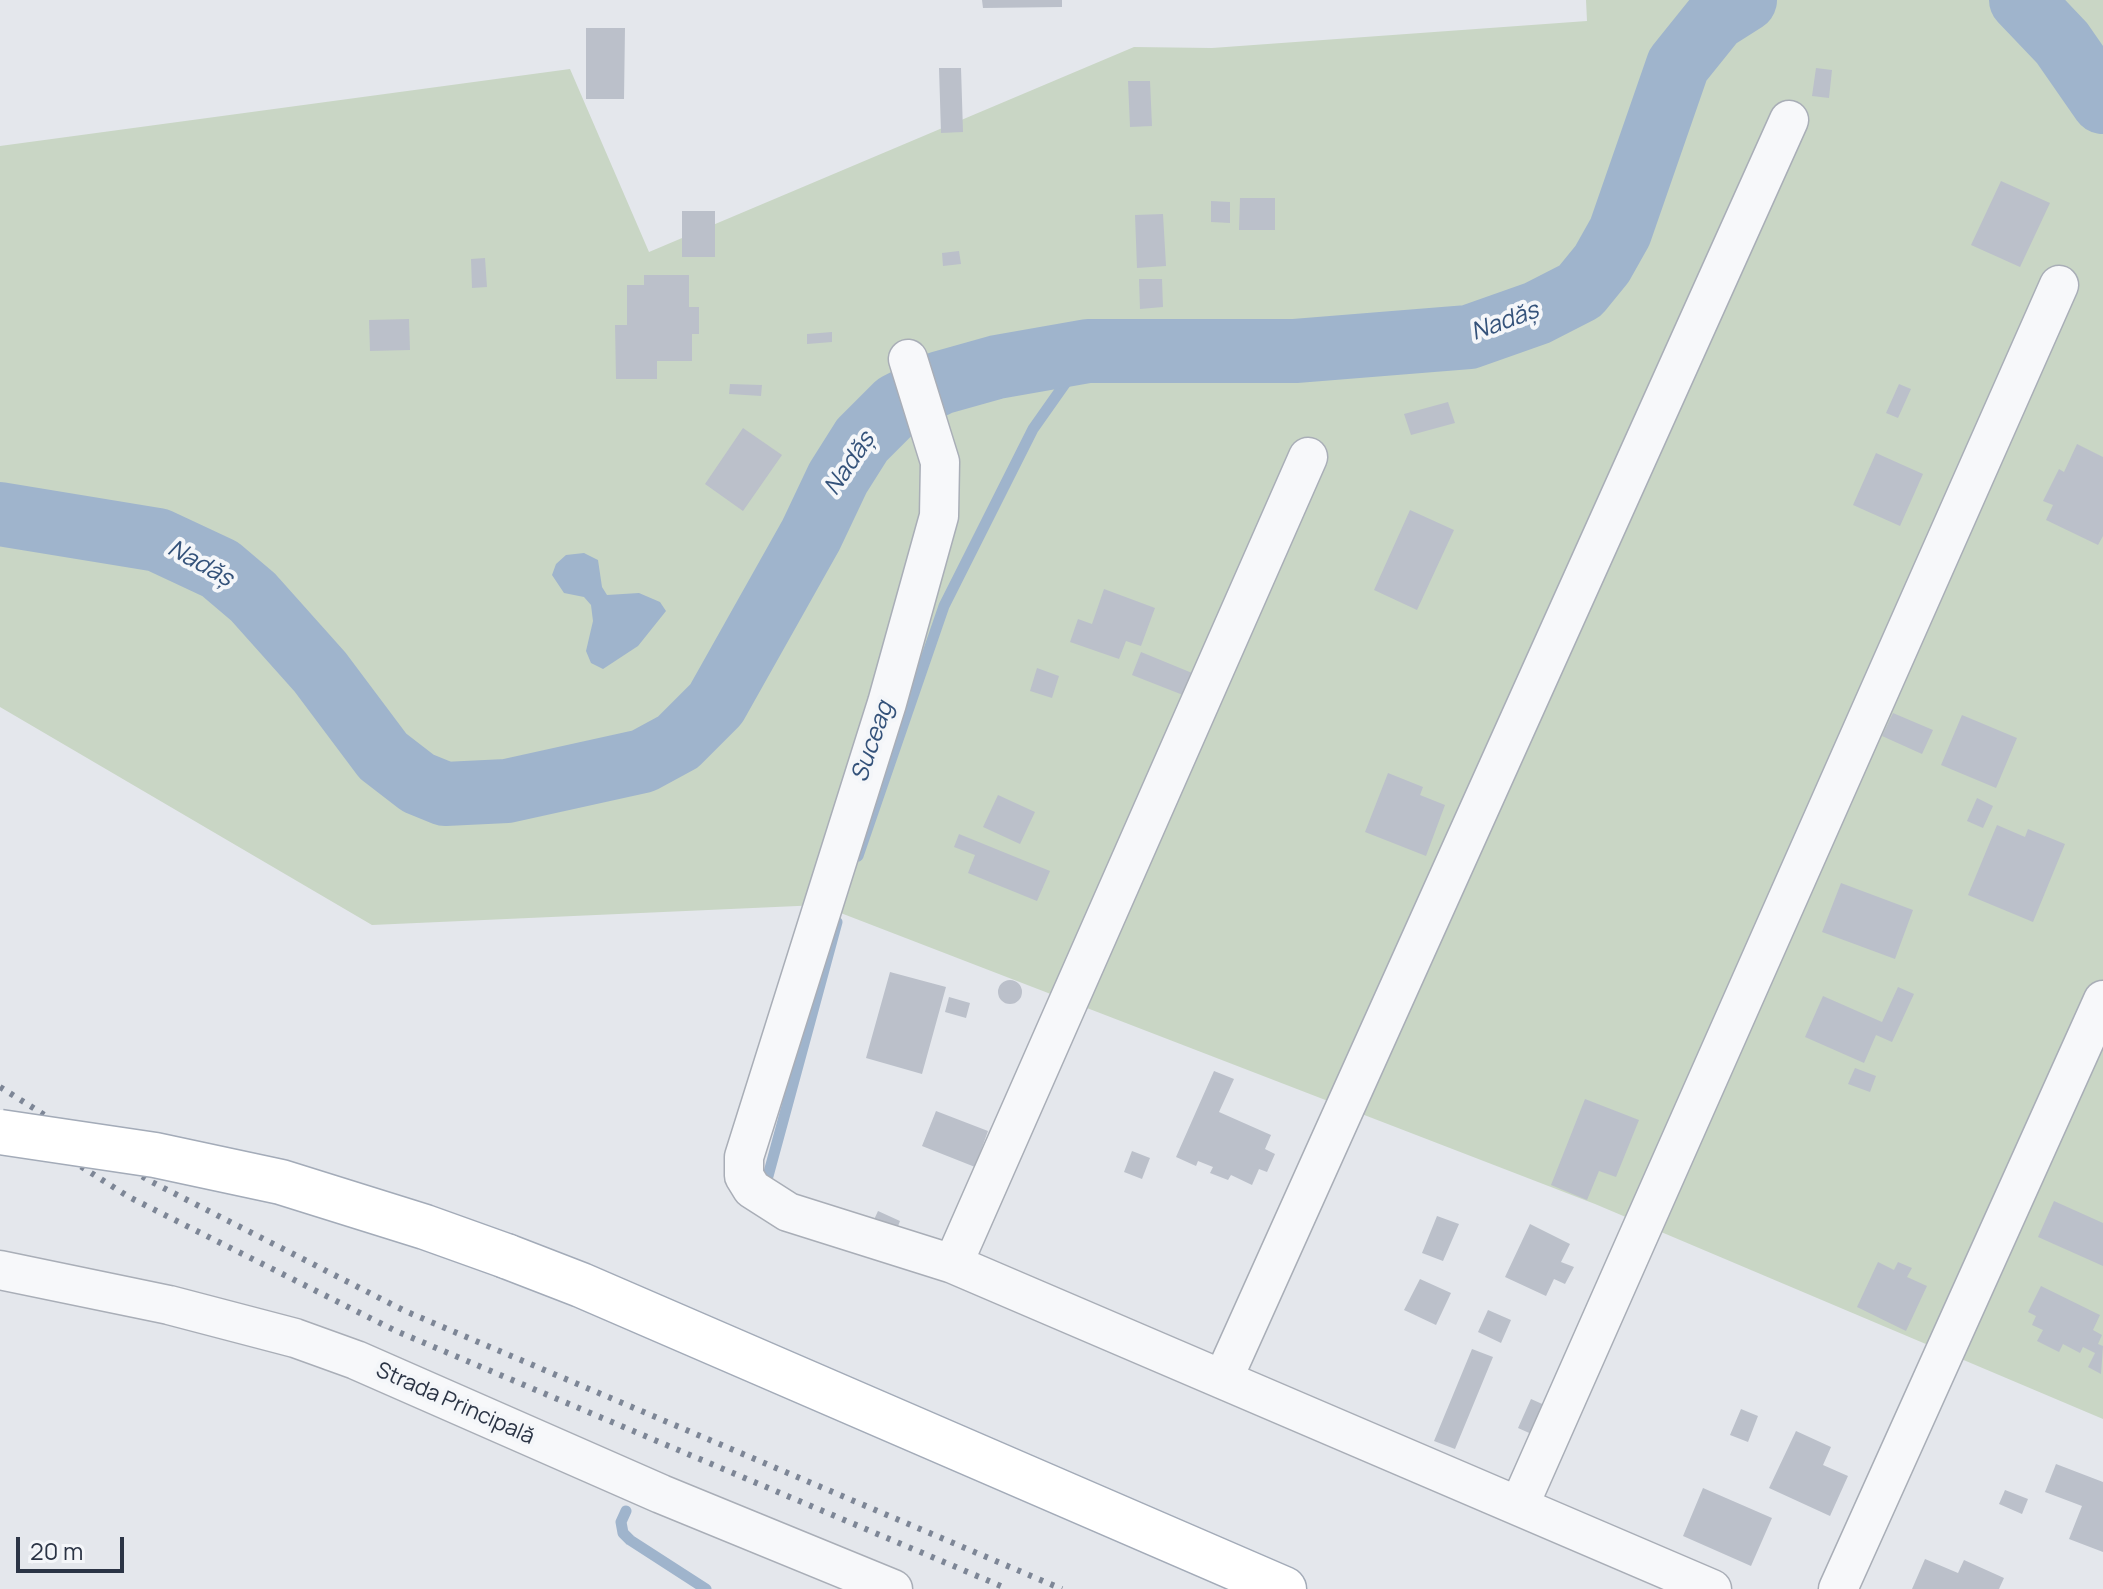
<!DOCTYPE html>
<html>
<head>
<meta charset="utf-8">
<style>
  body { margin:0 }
  #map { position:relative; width:2103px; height:1589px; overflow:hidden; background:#e4e7ec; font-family:Manrope,sans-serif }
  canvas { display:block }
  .scale { position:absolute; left:16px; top:1537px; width:108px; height:36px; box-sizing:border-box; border:4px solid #2b3445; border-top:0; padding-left:10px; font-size:24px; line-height:28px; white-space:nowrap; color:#2b3445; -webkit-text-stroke:6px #f4f6f9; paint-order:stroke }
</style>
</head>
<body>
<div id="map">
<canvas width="2103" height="1589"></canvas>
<div class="scale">20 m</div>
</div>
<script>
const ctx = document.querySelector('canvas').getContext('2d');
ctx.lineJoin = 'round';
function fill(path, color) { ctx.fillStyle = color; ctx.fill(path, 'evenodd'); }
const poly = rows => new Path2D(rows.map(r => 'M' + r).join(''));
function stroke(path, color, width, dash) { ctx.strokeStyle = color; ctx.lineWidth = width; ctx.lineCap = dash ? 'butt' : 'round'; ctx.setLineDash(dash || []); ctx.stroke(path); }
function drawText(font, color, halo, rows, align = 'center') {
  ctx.font = font + ' Manrope,sans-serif'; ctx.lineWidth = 8; ctx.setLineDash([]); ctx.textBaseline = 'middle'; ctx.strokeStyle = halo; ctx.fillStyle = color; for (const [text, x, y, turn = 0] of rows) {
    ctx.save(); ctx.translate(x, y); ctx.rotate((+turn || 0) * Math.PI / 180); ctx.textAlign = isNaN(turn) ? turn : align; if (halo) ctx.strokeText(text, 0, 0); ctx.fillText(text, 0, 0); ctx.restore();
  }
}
const green = poly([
  [1586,0,2103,0,2103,1419,1595,1204,820,905,372,925,0,707,0,146,570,69,649,252,1134,47,1212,48,1587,21]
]);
const water = poly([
  [584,553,598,560,602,587,607,595,639,593,660,602,666,611,638,646,603,669,591,663,586,651,593,621,591,605,584,597,564,593,552,575,556,564,566,555]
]);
const stream = poly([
  [858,856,944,606,1033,429,1088,351],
  [768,1176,837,922],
  [626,1511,621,1522,623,1533,630,1540,706,1589]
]);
const river = poly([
  [2021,0,2062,43,2103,102],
  [0,514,158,540,220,569,253,597,320,672,383,756,418,783,445,794,507,791,643,761,678,742,716,704,811,535,838,478,862,440,897,405,940,383,997,367,1088,351,1295,351,1469,337,1537,313,1580,291,1602,264,1620,232,1678,65,1715,19,1745,0]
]);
const building = poly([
  [982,0,1062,0,1062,7,983,8],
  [586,28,625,28,624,99,586,99],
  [939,68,961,68,963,132,941,133],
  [1816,68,1832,70,1829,98,1812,96],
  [1128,81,1150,81,1152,126,1130,127],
  [2001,181,2050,203,2020,267,1971,245],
  [1240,198,1275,198,1275,230,1239,230],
  [1211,201,1230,202,1230,223,1211,222],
  [682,211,715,211,715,257,682,257],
  [1163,214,1166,266,1137,268,1135,215],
  [959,251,961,264,943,266,942,253],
  [485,258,487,287,472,288,471,259],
  [644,275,689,275,689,307,699,307,699,334,692,334,692,361,657,361,657,379,616,379,615,325,627,325,627,285,644,285],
  [1139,279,1162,279,1163,307,1140,309],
  [409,319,410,350,370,351,369,320],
  [832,332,832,342,807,344,807,334],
  [730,384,762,385,761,396,729,394],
  [1899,384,1911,389,1898,418,1886,413],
  [1448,402,1455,423,1411,435,1404,414],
  [743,428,782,455,743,511,705,484],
  [2077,444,2103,457,2103,536,2098,545,2046,520,2053,505,2043,501,2059,469,2064,472],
  [1876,453,1923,474,1900,526,1853,505],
  [1410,510,1454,530,1417,610,1374,590],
  [1104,589,1155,608,1141,646,1126,641,1119,659,1070,642,1078,619,1092,624],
  [1141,652,1197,675,1188,697,1132,675],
  [1037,668,1059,676,1052,698,1030,691],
  [1893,713,1933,730,1922,754,1882,736],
  [1962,715,2017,738,1996,788,1941,765],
  [1388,773,1423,787,1420,795,1445,805,1426,856,1365,832],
  [998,795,1035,812,1020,844,983,827],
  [1977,798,1993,806,1983,828,1967,821],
  [1997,825,2025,837,2028,829,2065,844,2033,922,1968,895],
  [959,834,1050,871,1037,901,968,873,975,855,954,847],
  [1841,883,1913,910,1895,959,1822,932],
  [890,972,946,987,922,1074,866,1058],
  '998 992a12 12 0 1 1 24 0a12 12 0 1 1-24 0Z',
  [1898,987,1914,994,1892,1042,1876,1035,1864,1063,1805,1037,1823,996,1882,1022],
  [949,997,970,1003,966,1018,945,1012],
  [1855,1068,1876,1076,1870,1092,1848,1084],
  [1214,1071,1234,1079,1219,1112,1271,1135,1265,1149,1275,1154,1267,1172,1259,1169,1252,1185,1231,1175,1228,1180,1210,1173,1213,1167,1198,1161,1196,1166,1176,1157],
  [1585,1099,1639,1120,1616,1177,1599,1171,1587,1200,1551,1185],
  [936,1111,988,1131,975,1167,922,1146],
  [1132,1151,1150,1158,1142,1179,1124,1172],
  [2054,1201,2103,1223,2103,1266,2038,1237],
  [878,1211,900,1221,895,1234,872,1224],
  [1437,1216,1459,1224,1443,1261,1422,1253],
  [1530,1224,1570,1244,1561,1262,1574,1267,1565,1284,1554,1279,1546,1296,1505,1277],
  [1878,1262,1894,1270,1898,1262,1912,1268,1907,1277,1927,1286,1906,1331,1857,1307],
  [1420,1279,1451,1293,1436,1325,1404,1310],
  [2041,1286,2100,1315,2093,1330,2102,1335,2098,1344,2103,1346,2101,1374,2088,1367,2095,1353,2083,1347,2080,1353,2063,1344,2059,1352,2037,1341,2043,1330,2032,1325,2036,1316,2028,1312],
  [1488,1310,1511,1320,1501,1343,1478,1332],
  [1472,1349,1493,1357,1455,1449,1434,1441],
  [1531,1399,1549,1407,1536,1436,1518,1428],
  [1741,1409,1758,1416,1748,1442,1730,1435],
  [1796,1431,1831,1447,1823,1465,1848,1476,1830,1516,1769,1488],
  [2056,1464,2103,1482,2103,1552,2069,1539,2082,1506,2045,1492],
  [1703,1488,1772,1518,1751,1566,1683,1536],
  [2005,1490,2028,1499,2022,1514,1999,1504],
  [1925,1559,1958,1573,1964,1560,2004,1578,1999,1589,1912,1589]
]);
const minor = poly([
  [908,359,940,462,939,516,887,703,744,1157,744,1176,752,1189,788,1212,953,1264,1712,1589],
  [953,1264,1308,457],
  [0,1270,169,1305,295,1338,356,1360,661,1494,893,1589],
  [1223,1379,1789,120],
  [1519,1506,2059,285],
  [1838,1589,2103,1000]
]);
const major = poly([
  [506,1256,581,1285,1284,1589]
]);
const rail = poly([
  [0,1087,148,1180,405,1311,1062,1589],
  [0,1115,129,1197,396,1331,1008,1589]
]);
const majorBridge = poly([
  [0,1132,155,1155,281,1182,425,1227,506,1256]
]);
const streetNames = [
  ["Strada Principală",455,1404,24]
];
const waterNames = [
  ["Nadăș",1505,322,-20],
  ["Nadăș",850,464,-56],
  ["Nadăș",200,564,29],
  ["Suceag",873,742,-71]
];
fill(green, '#c9d6c5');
fill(water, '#9fb4cc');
stroke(stream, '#9fb4cc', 11);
stroke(river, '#9fb4cc', 64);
fill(building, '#bbc0ca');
stroke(minor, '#a9aeb7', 41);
stroke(major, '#a3abb8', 47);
stroke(minor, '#f7f8fa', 38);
stroke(major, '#fff', 44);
stroke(rail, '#7d8696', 6, [4, 8]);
stroke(majorBridge, '#a3abb8', 47, []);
stroke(majorBridge, '#fff', 44);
drawText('22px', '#2b3445', '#f4f6f9', streetNames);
drawText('italic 24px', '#34527a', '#f4f6f9', waterNames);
</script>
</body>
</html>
